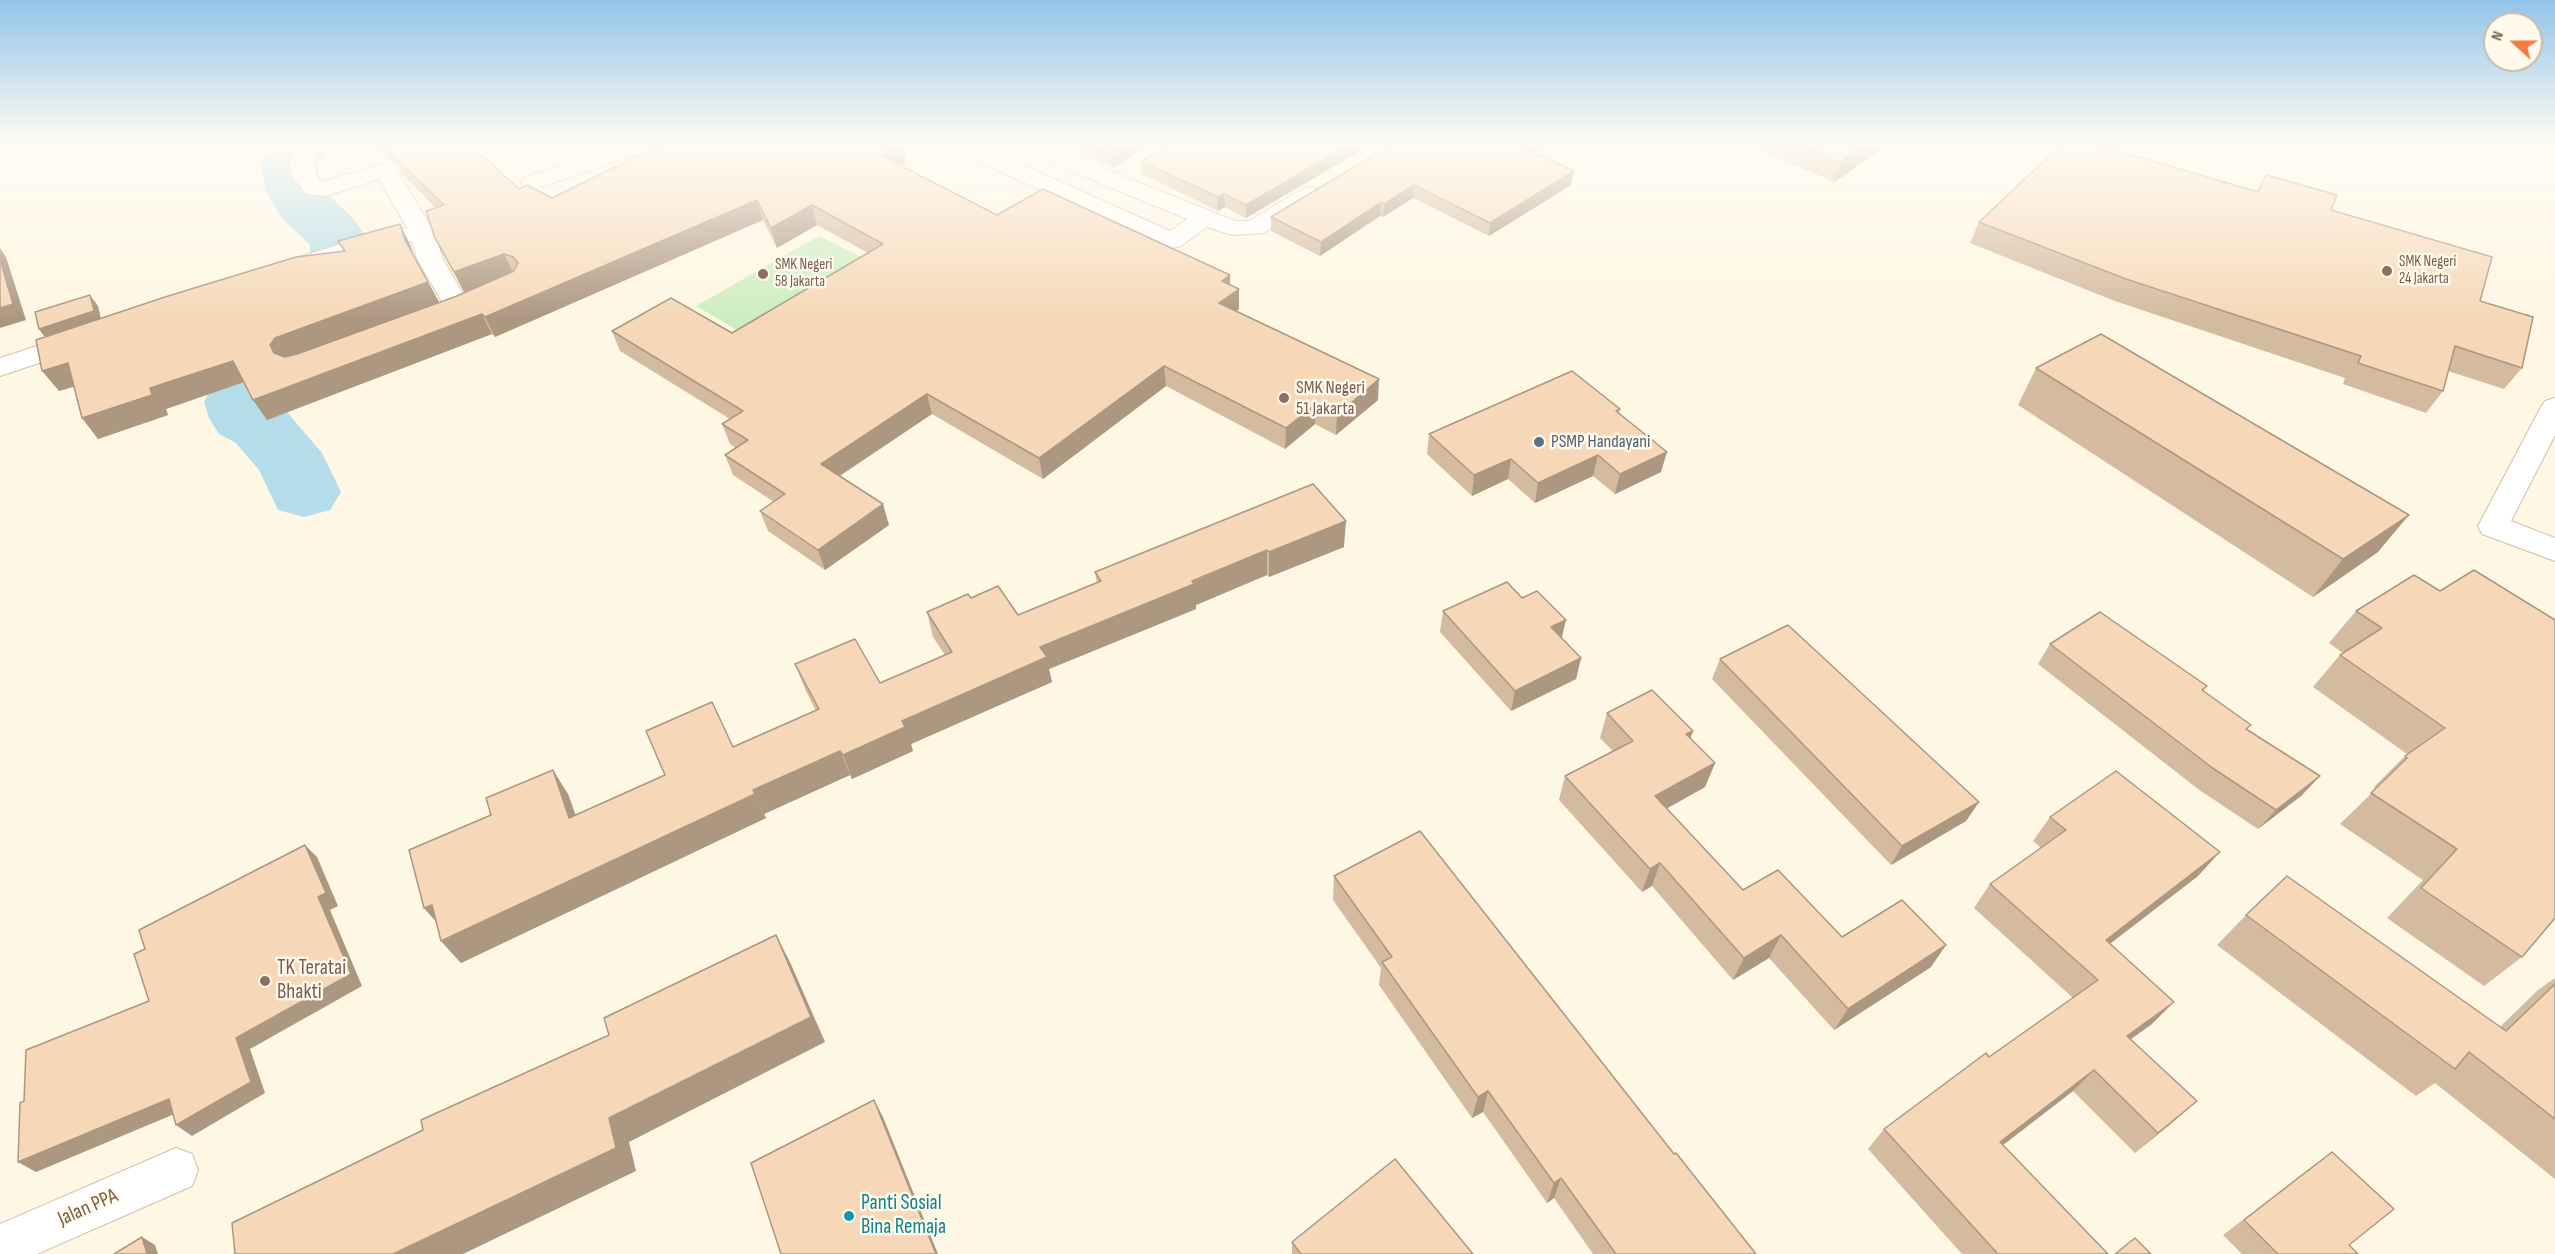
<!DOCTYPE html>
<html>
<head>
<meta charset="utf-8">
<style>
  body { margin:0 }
  #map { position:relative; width:2555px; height:1254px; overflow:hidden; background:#fef7e3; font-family:"Sofia Sans Condensed",sans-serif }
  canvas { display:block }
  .north { position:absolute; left:2483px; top:12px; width:60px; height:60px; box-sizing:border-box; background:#fffaeb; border:2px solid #c9bca9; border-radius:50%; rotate:291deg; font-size:16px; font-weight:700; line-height:24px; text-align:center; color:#795e46 }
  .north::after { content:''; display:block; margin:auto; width:21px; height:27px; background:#f47b3d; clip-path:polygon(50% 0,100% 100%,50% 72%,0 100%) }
</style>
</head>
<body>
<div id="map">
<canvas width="2555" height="1254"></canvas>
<div class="north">N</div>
</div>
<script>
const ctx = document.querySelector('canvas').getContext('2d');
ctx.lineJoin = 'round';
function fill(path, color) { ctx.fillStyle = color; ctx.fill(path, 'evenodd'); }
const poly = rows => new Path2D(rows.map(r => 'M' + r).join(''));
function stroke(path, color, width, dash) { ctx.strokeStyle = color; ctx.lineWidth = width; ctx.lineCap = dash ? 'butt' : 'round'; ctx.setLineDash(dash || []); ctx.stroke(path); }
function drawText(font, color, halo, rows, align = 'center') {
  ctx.font = font + ' "Sofia Sans Condensed",sans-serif'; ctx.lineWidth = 5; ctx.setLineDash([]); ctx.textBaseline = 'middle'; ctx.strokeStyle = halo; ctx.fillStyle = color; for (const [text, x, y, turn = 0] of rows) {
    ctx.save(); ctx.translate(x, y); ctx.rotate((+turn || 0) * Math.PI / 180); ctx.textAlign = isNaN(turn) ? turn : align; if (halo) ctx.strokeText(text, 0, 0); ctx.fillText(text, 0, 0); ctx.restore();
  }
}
const green = poly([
  [819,236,867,260,744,334,696,306]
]);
const river = poly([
  [275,143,333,143,317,165,324,191,353,218,372,245,372,258,355,295,363,321,359,329,349,343,274,398,275,405,286,411,322,453,341,492,330,510,304,517,278,510,259,470,236,443,219,434,209,418,204,402,217,378,229,365,297,319,291,295,310,258,310,245,280,216,266,191,260,164,275,143]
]);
const street = poly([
  [301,143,326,143,314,160,316,175,321,182,386,163,394,165,434,232,443,259,471,308,467,314,458,316,449,314,417,259,412,241,368,251,296,274,287,271,283,266,287,261,353,240,407,228,379,179,326,196,306,194,292,176,290,160,301,143],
  [625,143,658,143,655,148,541,187,533,189,525,187,521,182,525,177,625,143],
  [944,143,974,143,1170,231,1187,219,1104,185,1024,148,1021,143,1050,143,1120,175,1235,221,1249,221,1302,189,1310,187,1318,189,1322,194,1318,199,1263,233,1232,235,1207,227,1181,246,1172,248,947,148,944,143],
  [80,332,90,334,93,340,90,346,0,376,0,358,80,332],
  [2555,398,2555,435,2511,521,2555,538,2555,561,2482,534,2478,526,2541,407,2545,401,2555,398],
  [176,1148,192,1154,198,1170,192,1186,37,1254,0,1254,0,1224,176,1148]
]);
const wall = poly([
  [364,143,468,143,519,189,552,198,902,144,906,163,901,166,997,215,1230,275,1230,284,1239,289,1239,309,1236,311,1378,400,1336,435,1315,424,1285,449,1166,386,1043,479,932,414,840,476,889,525,825,570,768,531,760,511,774,502,733,475,725,455,736,448,730,444,722,424,730,419,620,351,612,331,732,333,868,253,817,225,777,248,763,220,495,337,492,334,267,420,244,382,166,409,168,415,98,439,74,387,59,391,45,337,39,329,98,306,101,318,344,251,338,241,410,244,414,257,439,302,361,331,457,296,476,288,464,292,435,238,436,208,403,175,396,164],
  [1062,143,1152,143,1112,168],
  [1374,143,1246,218,1225,207,1218,211,1142,174,1141,161],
  [1552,143,1535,153,1571,185,1489,236,1413,198,1383,217,1380,216,1320,256,1271,231,1271,217],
  [1745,143,1891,143,1834,182],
  [2266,175,2331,210,2480,301,2522,368,2504,389,2448,371,2443,391,2426,413,2343,384,2345,378,2115,301,1970,243,1979,222,2257,191],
  [2036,368,2378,552,2313,597,2018,405],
  [1620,409,1619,413,1661,472,1615,494,1593,476,1535,503,1508,479,1472,496,1427,454,1429,434],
  [1313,484,1344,547,1269,577,1267,575,1196,605,1196,609,1049,669,1052,682,911,744,913,751,852,779,850,775,764,814,766,818,461,963,441,941,436,922,424,908,568,794,575,815,816,711,805,689,795,664,880,683,945,655,933,637,927,612,971,598,1018,615,1097,583,1095,572],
  [2414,575,2522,957,2484,986,2387,918,2423,880,2340,824,2376,789,2374,787,2407,754,2313,687,2340,655,2343,653,2329,643,2356,611],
  [1443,611,1561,638,1581,658,1576,679,1511,711,1440,632],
  [2050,644,2207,686,2203,691,2247,730,2320,776,2301,796,2258,829,2198,789,2038,664],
  [1720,659,1979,802,1966,821,1891,865,1712,679],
  [1607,713,1693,731,1690,738,1715,763,1705,787,1666,809,1743,890,1842,937,1931,967,1834,1030,1769,958,1733,980,1652,886,1642,892,1559,800,1565,776,1613,751,1600,738],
  [2050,817,2198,876,2110,944,2152,1024,2130,1039,2197,1101,2135,1153,2073,1091,2003,1145,2108,1254,1962,1254,1868,1149,1884,1129,1989,1057,2073,998,1974,908,1990,884,2041,848,2033,841],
  [1334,876,1674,1154,1756,1254,1593,1254,1554,1198,1547,1203,1483,1112,1472,1118,1379,985,1381,968,1333,900],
  [2246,915,2500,1027,2538,990,2555,978,2555,1179,2435,1083,2416,1096,2217,945],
  [2332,1152,2349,1245,2358,1254,2242,1254,2223,1235,2310,1168],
  [1292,1242,1473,1254,1292,1254]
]);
const shadedWall = poly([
  [1129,143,1152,143,1112,168,1111,155],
  [1352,143,1374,143,1246,218,1246,205],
  [1532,143,1552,143,1522,161,1524,148],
  [1869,143,1891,143,1834,182,1840,162],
  [902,144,906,163,885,175,880,155],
  [1574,171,1571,185,1489,236,1490,223],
  [1414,185,1413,198,1383,217,1384,204],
  [1224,194,1225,207,1218,211,1218,197],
  [757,200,763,220,495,337,485,317],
  [1381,202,1380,216,1320,256,1321,242],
  [812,205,817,225,777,248,771,228],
  [400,224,410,244,415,260,405,240],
  [0,248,6,257,26,320,0,328],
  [504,254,514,274,464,292,454,272],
  [1230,275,1230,295,1239,289,1239,309,1220,323,1219,303,1222,281],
  [428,282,439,302,288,358,274,353,270,345,275,338],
  [90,295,98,306,101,321,47,340,39,329],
  [482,314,492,334,267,420,253,400],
  [233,361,247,381,166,409,168,415,98,439,82,418,150,388],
  [68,363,84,383,59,391,42,371],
  [1164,366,1166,386,1043,479,1039,458],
  [1379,379,1378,400,1336,435,1337,415],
  [927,394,932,414,827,484,821,464],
  [1316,404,1315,424,1285,449,1286,428],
  [1667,452,1661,472,1615,494,1620,474],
  [1598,455,1593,476,1535,503,1538,483],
  [1511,459,1508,479,1472,496,1474,475],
  [883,504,889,525,825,570,818,550],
  [2409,515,2378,552,2313,597,2343,559],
  [1346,521,1344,547,1269,577,1269,552],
  [1267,550,1267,575,1196,605,1196,609,1049,669,1052,682,911,744,913,751,852,779,843,755,902,721,1040,647],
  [1566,620,1561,641,1551,627],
  [1581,658,1576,679,1511,711,1515,691],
  [1693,731,1684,755,1686,734],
  [840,751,850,775,764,814,753,790],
  [1715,763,1705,787,1646,820,1655,796],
  [553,770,568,794,585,841,569,818],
  [2320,776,2301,796,2258,829,2276,810],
  [755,794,766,818,461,963,441,941],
  [1979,802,1966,821,1891,865,1902,846],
  [305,845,317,857,338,906,330,910,362,986,250,1049,265,1093,192,1136,176,1125,236,1038,318,897],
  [2220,852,2198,876,2086,962,2106,940],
  [1660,863,1652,886,1642,892,1650,869],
  [432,905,444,930,424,908],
  [776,935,790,962,825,1042,629,1142,636,1171,463,1254,393,1254,609,1118],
  [1781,935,1769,958,1733,980,1744,958],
  [1946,945,1931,967,1834,1030,1848,1009],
  [2174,1002,2152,1024,2106,1057,2127,1036],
  [2094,1070,2073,1091,1981,1162,2000,1142],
  [1488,1091,1483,1112,1472,1118,1478,1097],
  [169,1099,184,1110,36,1172,18,1162],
  [874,1100,883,1117,938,1254,936,1254],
  [2197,1101,2173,1122,2135,1153,2158,1133],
  [1561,1178,1554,1198,1547,1203,1554,1183],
  [142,1237,155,1245,158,1254,147,1254]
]);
const building = poly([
  [384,143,468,143,519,189,527,185,552,198,664,143,900,143,902,144,880,155,997,215,1043,189,1230,275,1222,281,1239,289,1219,303,1379,379,1337,415,1316,404,1286,428,1164,366,1039,458,927,394,821,464,883,504,818,550,760,511,785,494,725,455,748,440,722,424,743,411,612,331,671,298,732,333,883,244,812,205,771,228,757,200,485,317,482,314,253,400,233,361,150,388,152,395,82,418,68,363,42,371,36,340,168,296,296,257,345,251,338,241,400,224,405,240,428,282,275,338,270,345,274,353,285,357,297,354,457,296,514,271,518,263,513,257,504,254,454,272,435,238,426,211,444,205,393,156,386,145,384,143],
  [1087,143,1129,143,1111,155,1087,143],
  [1170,143,1352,143,1246,205,1224,194,1218,197,1141,161,1170,143],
  [1394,143,1532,143,1524,148,1574,171,1490,223,1414,185,1384,204,1381,202,1321,242,1271,217,1394,143],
  [1795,143,1869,143,1840,162,1795,143],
  [2063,143,2092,143,2258,192,2266,175,2337,195,2331,210,2492,257,2480,301,2533,317,2522,368,2455,346,2443,391,2358,363,2361,356,2126,279,1979,222,2063,143],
  [0,260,13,304,0,308,0,260],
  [90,295,94,311,39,329,35,312,90,295],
  [2101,334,2409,515,2343,559,2036,368,2101,334],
  [1572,371,1620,409,1616,411,1667,452,1620,474,1598,455,1538,483,1511,459,1474,475,1429,434,1572,371],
  [1313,484,1346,521,1269,552,1267,550,1192,581,1194,584,1040,647,1047,657,902,721,905,727,843,755,840,751,753,790,755,794,441,941,432,905,424,908,409,850,491,815,486,798,553,770,569,818,665,775,646,731,712,702,733,747,819,709,795,664,855,639,880,683,952,652,927,612,968,594,971,598,998,586,1018,615,1101,581,1095,572,1313,484],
  [2474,570,2555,620,2555,918,2522,957,2421,888,2457,849,2371,793,2407,758,2405,756,2445,728,2340,655,2382,628,2356,611,2414,575,2440,591,2474,570],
  [1507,582,1522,598,1537,591,1566,620,1551,627,1581,658,1515,691,1443,611,1507,582],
  [2100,612,2207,686,2202,690,2251,725,2246,729,2320,776,2276,810,2214,769,2050,644,2100,612],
  [1788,625,1979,802,1902,846,1720,659,1788,625],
  [1652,690,1693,731,1686,734,1715,763,1655,796,1743,890,1778,870,1842,937,1902,900,1946,945,1848,1009,1781,935,1744,958,1660,863,1650,869,1565,776,1633,741,1607,713,1652,690],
  [2116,771,2220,852,2106,940,2174,1002,2127,1036,2197,1101,2158,1133,2094,1070,2000,1142,2108,1254,1998,1254,1884,1129,1986,1053,1989,1057,2098,980,1990,884,2066,830,2050,817,2116,771],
  [1420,831,1674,1154,1676,1153,1756,1254,1616,1254,1561,1178,1554,1183,1488,1091,1478,1097,1382,962,1392,957,1334,876,1420,831],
  [305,845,326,893,318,897,351,974,236,1038,251,1082,176,1125,169,1099,18,1162,20,1103,24,1101,26,1050,149,1001,134,954,145,949,139,930,305,845],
  [2287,876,2506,1031,2555,984,2555,1119,2469,1052,2455,1069,2246,915,2287,876],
  [776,935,811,1017,609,1118,616,1148,393,1254,235,1254,232,1223,423,1130,421,1120,609,1035,604,1018,776,935],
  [874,1100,936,1254,781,1254,751,1163,874,1100],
  [2332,1152,2394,1209,2349,1245,2358,1254,2278,1254,2244,1220,2332,1152],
  [1395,1159,1473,1254,1301,1254,1292,1242,1395,1159],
  [142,1237,147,1254,114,1254,142,1237],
  [2135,1238,2151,1254,2115,1254,2135,1238]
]);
const markers = [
  [2387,271,6,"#8d6e63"],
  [763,274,6,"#8d6e63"],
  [1284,398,6,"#8d6e63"],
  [1539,442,6,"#5c6f8a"],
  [265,981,6,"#8d6e63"],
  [849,1216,6,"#0f9aa8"]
];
const farEducationnames = [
  ["SMK Negeri",2399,262],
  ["24 Jakarta",2399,279],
  ["SMK Negeri",775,265],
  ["58 Jakarta",775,282]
];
const educationNames = [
  ["SMK Negeri",1296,388],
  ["51 Jakarta",1296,409]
];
const serviceNames = [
  ["PSMP Handayani",1551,442]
];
const nearEducationnames = [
  ["TK Teratai",277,969],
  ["Bhakti",277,993]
];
const nearCulturenames = [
  ["Panti Sosial",861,1204],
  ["Bina Remaja",861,1228]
];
const nearStreetnames = [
  ["Jalan PPA",88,1208,-24]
];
fill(green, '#cdedc0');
fill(river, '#b5dcea');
stroke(street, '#d1bfa8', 2);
fill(street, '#fff');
fill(wall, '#d4ba9e');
fill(shadedWall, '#ac9781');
fill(building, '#f6d8b8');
stroke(building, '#ac9781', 1.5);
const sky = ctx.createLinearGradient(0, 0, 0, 319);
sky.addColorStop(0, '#93c4e9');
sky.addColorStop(0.45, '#fffbf2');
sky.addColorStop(1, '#fffbf200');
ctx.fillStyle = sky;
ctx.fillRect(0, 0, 2555, 319);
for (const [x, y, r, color] of markers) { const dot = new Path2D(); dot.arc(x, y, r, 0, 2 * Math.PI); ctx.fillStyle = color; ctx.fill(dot); stroke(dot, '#fffaeb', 2); }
drawText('15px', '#785e54', '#fffaeb', farEducationnames, 'left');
drawText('18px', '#785e54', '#fffaeb', educationNames, 'left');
drawText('18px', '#4e5e75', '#fffaeb', serviceNames, 'left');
drawText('21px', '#785e54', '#fffaeb', nearEducationnames, 'left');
drawText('21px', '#0d838f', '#fffaeb', nearCulturenames, 'left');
drawText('21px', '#795e46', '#fffaeb', nearStreetnames);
</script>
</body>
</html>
